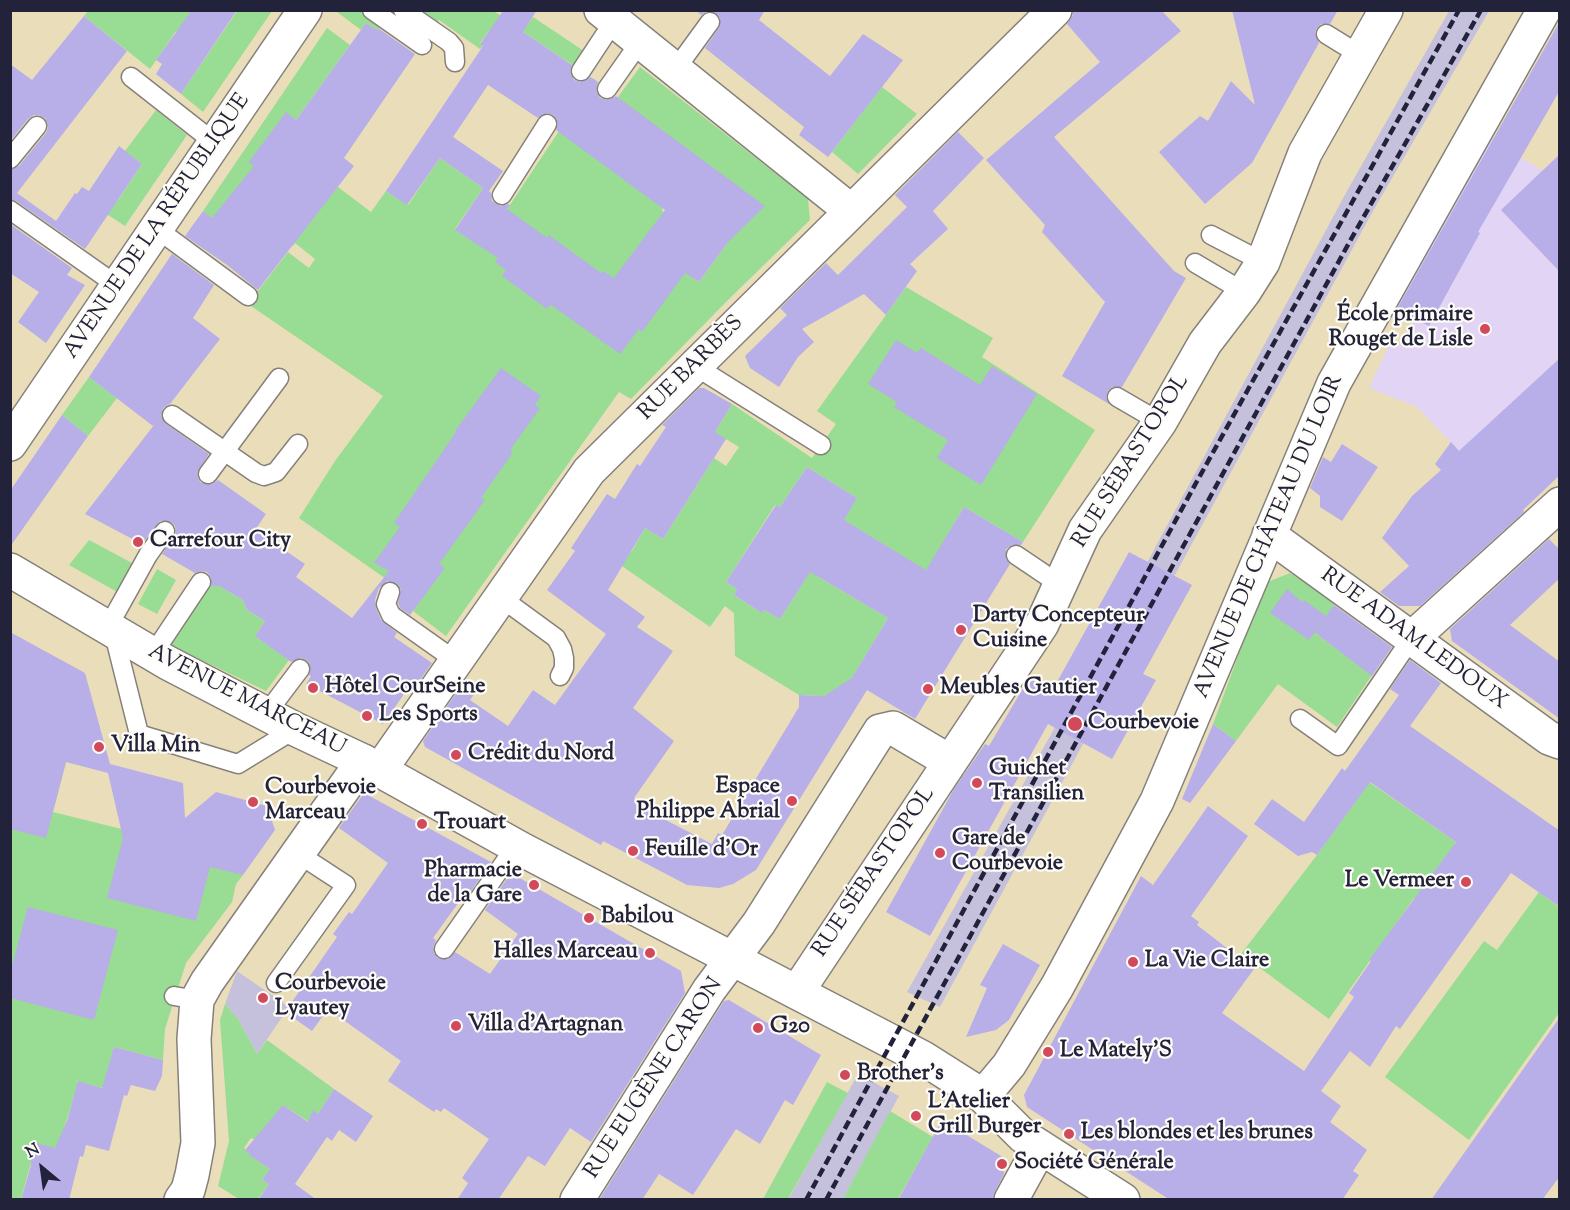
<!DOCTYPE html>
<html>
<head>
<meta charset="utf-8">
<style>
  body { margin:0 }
  #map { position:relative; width:1570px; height:1210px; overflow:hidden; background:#eadeba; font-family:"Sorts Mill Goudy",serif }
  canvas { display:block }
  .frame { position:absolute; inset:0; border:12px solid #22223b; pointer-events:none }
  .north { position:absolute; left:12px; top:1138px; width:60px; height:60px; -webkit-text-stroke:4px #fdfcf7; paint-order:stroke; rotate:331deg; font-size:16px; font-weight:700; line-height:24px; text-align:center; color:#22223b }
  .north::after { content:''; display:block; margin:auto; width:21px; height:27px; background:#22223b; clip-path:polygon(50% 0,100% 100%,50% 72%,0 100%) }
</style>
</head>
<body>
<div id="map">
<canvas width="1570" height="1210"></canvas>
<div class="frame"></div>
<div class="north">N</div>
</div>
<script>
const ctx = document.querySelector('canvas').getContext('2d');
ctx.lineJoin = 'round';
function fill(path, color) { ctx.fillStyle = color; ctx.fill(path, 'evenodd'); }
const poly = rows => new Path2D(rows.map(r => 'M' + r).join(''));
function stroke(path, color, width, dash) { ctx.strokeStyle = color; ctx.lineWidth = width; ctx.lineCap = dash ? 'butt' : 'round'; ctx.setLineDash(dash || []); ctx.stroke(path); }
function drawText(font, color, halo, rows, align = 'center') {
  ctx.font = font + ' "Sorts Mill Goudy",serif'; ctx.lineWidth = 4.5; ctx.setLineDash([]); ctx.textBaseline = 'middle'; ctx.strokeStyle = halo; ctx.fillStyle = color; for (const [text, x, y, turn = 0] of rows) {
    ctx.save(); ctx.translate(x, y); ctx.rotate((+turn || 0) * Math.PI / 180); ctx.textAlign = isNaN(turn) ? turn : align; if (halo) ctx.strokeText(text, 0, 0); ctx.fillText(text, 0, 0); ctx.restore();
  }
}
const built = poly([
  [1486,137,1560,181,1559,475,1518,514,1417,407,1369,388,1392,339,1403,345,1415,319,1393,307]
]);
const industrial = poly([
  [1449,11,1489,11,1373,211,940,1007,907,992,1149,559,1347,191],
  [237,971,289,1007,257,1054,238,1019,225,1004],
  [858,1074,899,1096,843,1199,788,1200]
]);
const green = poly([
  [89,10,192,10,181,34,176,31,150,69,84,16],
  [237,11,272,11,203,112,181,94],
  [338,11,364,11,382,23,377,30,366,23,361,30,337,12],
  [417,11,493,11,500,15,503,11,507,11,527,25,533,17,584,51,574,66,523,32,489,31,480,43,483,46,480,49,439,20,436,24],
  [327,28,350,45,296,120,286,113,338,187,371,212,386,191,408,205,440,158,483,188,455,229,482,247,559,131,662,207,666,229,652,250,699,282,728,242,618,97,640,67,808,199,810,220,727,301,631,399,619,392,446,636,413,611,419,602,299,518,335,461,383,396,248,304,288,252,309,268,315,259,295,243,293,246,257,217,239,241,203,211],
  [882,87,917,114,858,174,832,152],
  [156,110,187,135,125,226,105,213,119,199,142,164,125,151],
  [906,287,993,338,982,357,1095,430,1023,542,964,507,949,532,933,578,912,562,865,533,836,527,857,498,807,467,780,507,775,505,726,582,737,589,734,595,762,613,764,610,780,619,806,578,810,567,820,578,888,618,851,680,824,696,799,695,735,656,734,613,725,606,710,627,616,562,632,551,645,528,663,539,714,458,726,466,739,447,726,439,713,457,715,432,732,404,812,458,836,424,817,411],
  [89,377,117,398,88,436,62,415],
  [89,540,134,564,119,593,69,565],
  [157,569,176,580,157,614,138,604],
  [1290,573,1336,602,1315,633,1372,675,1337,727,1278,684,1236,741,1213,724,1265,583],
  [208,586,219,586,243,600,247,610,265,621,255,636,289,660,266,691,168,644],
  [11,749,66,762,53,812,214,852,243,875,236,884,232,902,186,963,165,1029,163,1060,114,1047,103,1088,76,1081,78,1083,58,1149,36,1145,21,1199,11,1200],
  [1369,782,1456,842,1416,898,1414,898,1329,1019,1241,954,1317,855],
  [1539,892,1559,907,1559,1013,1469,1140,1385,1077,1484,941,1497,950],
  [225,1004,238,1019,257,1054,267,1040,334,1089,318,1114,314,1111,309,1122,283,1105,264,1145,251,1138,244,1148,250,1154,250,1155,270,1169,262,1180,269,1184,258,1199,239,1199,218,1186,229,1141,220,1020],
  [827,1082,848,1093,788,1199,763,1199],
  [890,1111,933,1137,898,1199,843,1199]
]);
const building = poly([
  [192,10,237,10,181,94,156,74,162,64,156,60],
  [504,10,537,10,523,32,572,65,570,71,574,80,581,82,590,77,594,79,598,82,596,89,600,98,607,100,616,96,765,206,728,242,699,282,685,273,642,332,639,329,620,354,551,305,547,309,502,276,506,270,495,262,498,258,455,230,483,188,440,158,407,205,386,191,483,46,480,44],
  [488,85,538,118,547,113,553,115,558,124,556,130,665,210,614,278,603,271,601,273,549,235,547,238,507,209,510,205,508,204,501,206,492,201,491,193,489,191,503,171,453,137],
  [695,10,765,10,759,20,830,76,863,34,903,60,828,157,799,135,804,127,705,48,719,28,720,18,712,11,706,12,701,15],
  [1073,10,1161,10,1181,31,1054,137,1174,271,1186,278,1122,387,1112,387,1108,391,1106,398,1109,404,1062,376,1105,302,1042,232,1045,225,986,160,1100,62,1067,24,1073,15],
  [1232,10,1338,10,1330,24,1321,24,1316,29,1315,34,1319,43,1252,163,1205,204,1159,152,1200,116,1208,121,1231,81,1255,105],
  [84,16,127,51,17,193,56,221,75,193,77,194,82,187,89,191,119,146,142,164,85,249,16,201,10,199,10,170,19,166,46,133,48,127,45,118,39,115,34,115,28,119,10,141,10,64,32,80],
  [1560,21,1560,90,1478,232,1480,233,1429,326,1397,309],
  [366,23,377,30,378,28,415,54,344,158,354,166,258,290,227,265,185,236,203,211,212,218,254,166,249,162,286,112,296,120],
  [958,132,984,158,933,211,948,229,910,264,917,271,886,315,864,294,802,329,814,342,798,357,779,387,750,368,745,356,787,315,780,308,826,263,838,275,907,207,895,195],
  [1560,154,1560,272,1501,210],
  [10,224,72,268,67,275,85,285,46,343,18,322,39,292,10,273],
  [172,254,214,285,193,318,220,339,170,404,163,408,161,416,153,426,89,377],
  [896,340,917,353,921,348,980,385,992,366,1037,394,981,485,937,458,948,440,894,407,897,402,868,384],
  [1560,358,1560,475,1523,510,1524,512,1420,606,1399,606,1380,592,1409,566,1382,538,1412,496,1441,470,1435,464,1451,442,1459,451],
  [501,368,541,396,535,405,540,408,510,450,513,452,481,498,485,500,439,564,445,568,410,615,400,608,398,603,401,590,398,584,387,581,379,588,375,600,376,608,381,620,397,633,394,637,432,663,410,694,409,687,383,724,306,684,311,676,309,675,310,664,306,660,301,658,291,662,255,636,265,621,247,610,243,600,219,586,211,586,211,578,207,572,201,571,195,573,162,554,176,533,175,526,171,522,160,521,142,544,85,514,161,416,166,424,209,454,197,472,198,478,201,483,212,484,218,480,266,514,255,530,305,564,296,577,352,618,389,571,374,563,400,527,394,523,456,432,455,431],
  [699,388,704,388,732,404,715,432,726,439,663,539,645,528,608,590,645,617,637,627,673,651,633,708,674,741,634,798,660,817,712,844,718,833,722,835,799,707,799,695,824,696,852,678,888,618,810,572,780,619,764,610,762,613,734,595,737,589,726,582,776,505,780,507,807,467,857,498,844,520,926,570,964,507,1023,542,1021,545,1012,545,1006,549,1006,559,1010,564,915,719,867,690,756,870,733,884,719,888,687,885,603,841,601,845,425,747,423,741,462,685,474,694,470,700,508,726,533,690,555,705,606,634,547,590,575,551,571,548,607,494,615,499,637,464,640,466,666,427,662,425],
  [62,415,88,436,10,547,10,491],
  [1342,444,1378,467,1342,521,1320,507,1320,496,1310,488,1323,457,1331,462],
  [1549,539,1560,550,1560,578,1510,625,1560,662,1560,719,1452,641,1450,629],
  [1129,552,1192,585,1143,674,1156,680,1112,759,1048,724,930,936,886,912,954,789,985,744,989,746,1029,678,1052,691],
  [1287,589,1302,602,1304,600,1326,616,1309,640,1270,613],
  [1334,605,1392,647,1372,676,1314,632],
  [10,632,85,673,110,764,183,783,185,818,216,792,267,806,275,830,243,875,210,867,196,921,107,898,123,838,108,773,66,762,46,838,10,829],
  [1410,660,1441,683,1410,726,1560,831,1560,907,1511,873,1400,1029,1396,1026,1370,1067,1350,1051,1321,1091,1341,1106,1330,1122,1367,1150,1353,1171,1359,1175,1342,1200,1170,1200,1027,1107,1024,1095,1141,876,1153,885,1208,806,1248,836,1191,916,1199,922,1197,925,1254,969,1222,1013,1304,1071,1354,997,1349,993,1371,961,1369,960,1456,842,1370,782,1317,855,1312,852,1298,856,1254,824,1272,799,1304,822,1342,768,1345,771,1399,695,1390,689],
  [1213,724,1236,741,1190,803,1182,799],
  [364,793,491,862,467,897,464,895,433,938,436,940,433,947,434,953,438,958,448,959,455,952,490,974,518,934,485,910,511,873,681,971,685,993,591,1142,570,1128,545,1166,528,1156,498,1200,457,1200,468,1183,462,1178,489,1139,444,1108,441,1112,436,1109,434,1112,388,1081,401,1061,328,1009,312,1031,285,1012,337,937,333,934,349,912,352,914,388,863,339,828],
  [28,907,118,930,94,1020,10,998,10,973],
  [1003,944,1040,965,1009,1020,996,1030,966,1037,987,988,980,985],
  [729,1000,821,1055,793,1105,785,1100,760,1144,736,1129,693,1195,659,1174,642,1200,599,1200,724,1001],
  [1560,1017,1560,1176,1542,1200,1431,1200],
  [114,1047,163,1060,162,1076,155,1091,131,1085,127,1096,124,1095,109,1151,86,1145,83,1157,80,1156,69,1200,21,1200,31,1165,32,1142,55,1148,67,1121,78,1081,102,1088],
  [334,1089,373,1116,356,1142,339,1130,332,1141,327,1137,295,1184,317,1200,258,1200,269,1184,262,1180,270,1169,249,1155,250,1154,245,1150,283,1105,308,1122,313,1110,318,1114],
  [942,1120,1001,1156,1004,1174,995,1191,992,1200,898,1200]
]);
const service = poly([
  [372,10,422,45],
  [403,10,449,42,454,48,455,62],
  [1326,34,1360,55],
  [675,70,710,22],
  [581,71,614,21],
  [131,77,215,143],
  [607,89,640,42],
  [10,159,37,126],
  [502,195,547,124],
  [10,210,118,286],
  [157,229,248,296],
  [1211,235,1263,262],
  [1195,263,1244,292],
  [695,366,821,445],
  [1117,397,1160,422],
  [172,415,256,473,264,476,276,472,298,444],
  [208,474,279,378],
  [1016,555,1059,584],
  [390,592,386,604,391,615,456,661],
  [500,597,556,638,562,649,564,658,564,668,560,676],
  [108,627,148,555,165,531],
  [113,630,139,734,238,764,295,729],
  [153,654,201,582],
  [266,714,300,669],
  [1300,719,1338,746,1411,639],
  [444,949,516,846],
  [276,983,346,885,297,853],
  [174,996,197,1000]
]);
const minor = poly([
  [601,10,851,211],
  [1269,535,1549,738,1560,742],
  [1411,639,1560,504],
  [380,770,589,471,1055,10],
  [797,992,1042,624,1085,530,1160,422,1205,343,1244,292,1263,262,1305,153,1386,10],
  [983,1096,1009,1065,1057,987,1157,801,1334,383,1544,10],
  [181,1200,188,1190,192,1175,198,1143,194,1039,197,1000,207,982,363,761],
  [577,1200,709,990,759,923,880,731,893,728,942,757,947,767],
  [1011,1200,1040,1147]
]);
const tertiary = poly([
  [10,444,305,10],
  [10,570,168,663,295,729,363,761,523,850,923,1058,983,1096,1023,1136,1123,1200]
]);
const rail = poly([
  [806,1200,1196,483,1459,10],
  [826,1200,1350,241,1481,10]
]);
const markers = [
  [1485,329,6,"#d1495b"],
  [138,542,6,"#d1495b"],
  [961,630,6,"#d1495b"],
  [313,688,6,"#d1495b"],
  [928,689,6,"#d1495b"],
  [367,716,6,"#d1495b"],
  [1075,724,8,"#d1495b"],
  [99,747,6,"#d1495b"],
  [456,755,6,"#d1495b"],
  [977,783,6,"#d1495b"],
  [792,801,6,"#d1495b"],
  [253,802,6,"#d1495b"],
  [422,824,6,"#d1495b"],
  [633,851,6,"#d1495b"],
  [940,853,6,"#d1495b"],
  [1466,882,6,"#d1495b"],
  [534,885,6,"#d1495b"],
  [589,918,6,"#d1495b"],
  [650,953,6,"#d1495b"],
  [1133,962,6,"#d1495b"],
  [263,998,6,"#d1495b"],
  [456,1026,6,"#d1495b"],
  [758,1028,6,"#d1495b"],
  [1048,1052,6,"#d1495b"],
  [845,1075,6,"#d1495b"],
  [916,1116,6,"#d1495b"],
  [1069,1134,6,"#d1495b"],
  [1002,1164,6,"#d1495b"]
];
const streetNames = [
  ["AVENUE DE LA RÉPUBLIQUE",158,227,-56],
  ["RUE BARBÈS",692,369,-45],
  ["RUE SÉBASTOPOL",1132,462,-58],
  ["AVENUE DE CHÂTEAU DU LOIR",1270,537,-67],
  ["RUE ADAM LEDOUX",1413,640,36],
  ["AVENUE MARCEAU",246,701,27],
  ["RUE SÉBASTOPOL",875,873,-56],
  ["RUE EUGÈNE CARON",655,1079,-57]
];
const poiNames = [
  ["École primaire",1473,316,"right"],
  ["Rouget de Lisle",1473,341,"right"],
  ["Carrefour City",150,542],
  ["Darty Concepteur",973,617],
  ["Cuisine",973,642],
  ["Hôtel CourSeine",325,688],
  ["Meubles Gautier",940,689],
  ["Les Sports",379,716],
  ["Courbevoie",1088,724],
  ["Villa Min",111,747],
  ["Crédit du Nord",468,755],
  ["Guichet",989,770],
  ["Transilien",989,795],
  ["Espace",780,788,"right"],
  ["Philippe Abrial",780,813,"right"],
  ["Courbevoie",265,789],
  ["Marceau",265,814],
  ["Trouart",434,824],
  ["Gare de",952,840],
  ["Courbevoie",952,865],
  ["Feuille d'Or",645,851],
  ["Pharmacie",522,872,"right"],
  ["de la Gare",522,897,"right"],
  ["Le Vermeer",1454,882,"right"],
  ["Babilou",601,918],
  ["Halles Marceau",638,953,"right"],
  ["La Vie Claire",1145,962],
  ["Courbevoie",275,985],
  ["Lyautey",275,1010],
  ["Villa d'Artagnan",468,1026],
  ["G20",770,1028],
  ["Le Mately'S",1060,1052],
  ["Brother's",857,1075],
  ["L'Atelier",928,1103],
  ["Grill Burger",928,1128],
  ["Les blondes et les brunes",1081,1134],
  ["Société Générale",1014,1164]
];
fill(built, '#e1d4f4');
fill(industrial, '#c5c0db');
fill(green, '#99dc94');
fill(building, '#b8aee8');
stroke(service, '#86807a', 21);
stroke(minor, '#86807a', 36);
stroke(tertiary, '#86807a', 36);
stroke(service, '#fff', 18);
stroke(minor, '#fff', 33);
stroke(tertiary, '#fff', 33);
stroke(rail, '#22223b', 4.5, [9, 4.5]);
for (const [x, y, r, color] of markers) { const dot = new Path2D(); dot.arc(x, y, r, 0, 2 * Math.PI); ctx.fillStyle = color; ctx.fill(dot); stroke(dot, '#fdfcf7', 2); }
drawText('22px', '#22223b', '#fdfcf7', streetNames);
drawText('bold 22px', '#22223b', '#fdfcf7', poiNames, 'left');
</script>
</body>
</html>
